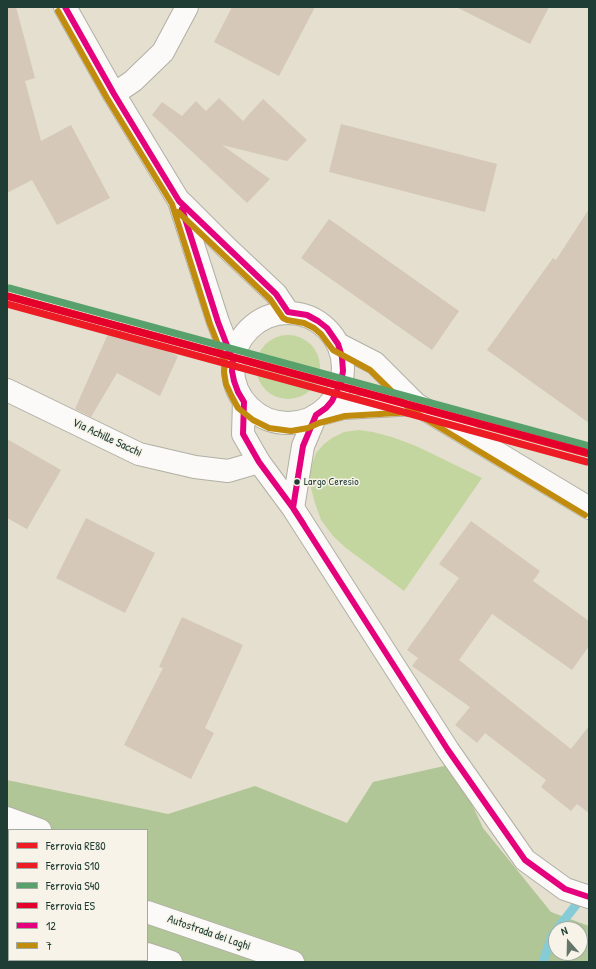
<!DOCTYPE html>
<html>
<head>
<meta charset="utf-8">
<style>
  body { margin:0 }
  #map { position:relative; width:596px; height:969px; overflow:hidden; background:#e4dfce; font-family:"Patrick Hand",sans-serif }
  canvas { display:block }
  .frame { position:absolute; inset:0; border:8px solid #1f3d34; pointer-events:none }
  .legend { position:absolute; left:8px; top:829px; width:140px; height:132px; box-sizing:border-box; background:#f7f3e8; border:1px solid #a1aaa0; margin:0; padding:5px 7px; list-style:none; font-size:12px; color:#1f3d34 }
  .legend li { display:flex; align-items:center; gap:8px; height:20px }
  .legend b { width:20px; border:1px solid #a1aaa0 }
  .north { position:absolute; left:548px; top:921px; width:40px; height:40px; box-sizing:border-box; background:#f7f3e8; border:1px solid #a1aaa0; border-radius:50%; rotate:340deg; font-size:11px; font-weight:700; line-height:16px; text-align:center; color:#1f3d34 }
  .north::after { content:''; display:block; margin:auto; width:14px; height:18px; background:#64766a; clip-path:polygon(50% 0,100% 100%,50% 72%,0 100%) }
</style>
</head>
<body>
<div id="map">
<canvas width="596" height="969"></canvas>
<div class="frame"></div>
<ul class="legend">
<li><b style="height:5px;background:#ed1c24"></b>Ferrovia RE80</li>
<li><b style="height:5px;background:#ed1c24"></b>Ferrovia S10</li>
<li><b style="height:5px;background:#59a16c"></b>Ferrovia S40</li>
<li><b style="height:5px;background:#e4002b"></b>Ferrovia ES</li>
<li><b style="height:5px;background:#e5007d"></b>12</li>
<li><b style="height:5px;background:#c18c0d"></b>7</li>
</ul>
<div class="north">N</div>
</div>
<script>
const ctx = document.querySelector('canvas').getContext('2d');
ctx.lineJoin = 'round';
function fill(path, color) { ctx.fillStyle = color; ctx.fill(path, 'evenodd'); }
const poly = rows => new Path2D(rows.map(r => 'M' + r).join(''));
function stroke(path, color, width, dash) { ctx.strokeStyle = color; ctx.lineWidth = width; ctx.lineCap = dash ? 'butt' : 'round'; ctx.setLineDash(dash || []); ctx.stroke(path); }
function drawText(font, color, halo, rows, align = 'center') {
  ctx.font = font + ' "Patrick Hand",sans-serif'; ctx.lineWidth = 3; ctx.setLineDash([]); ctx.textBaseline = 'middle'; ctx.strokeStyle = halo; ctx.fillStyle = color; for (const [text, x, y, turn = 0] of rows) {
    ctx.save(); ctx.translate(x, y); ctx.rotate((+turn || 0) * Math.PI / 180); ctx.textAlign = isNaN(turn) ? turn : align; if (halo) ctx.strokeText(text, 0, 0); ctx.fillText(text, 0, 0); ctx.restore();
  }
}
const green = poly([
  '256 367a32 32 0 1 1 64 0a32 32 0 1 1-64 0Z',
  [358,430,373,432,392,437,416,446,482,478,404,591,346,548,333,536,321,520,315,503,309,481,311,467,316,453,324,444,332,438,344,432]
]);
const forest = poly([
  [453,764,483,828,551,912,589,926,589,962,7,962,7,780,168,814,255,786,347,823,373,782],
  [9,830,147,830,147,960,9,960],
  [556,929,580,929,580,953,556,953]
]);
const stream = poly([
  [557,929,576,905],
  [543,962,552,936,556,931]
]);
const building = poly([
  [7,7,16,7,35,78,25,81,41,141,71,125,110,198,57,225,32,180,7,193],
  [232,7,315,7,279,76,214,42],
  [456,7,549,7,530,44],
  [219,98,243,121,263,99,307,140,287,161,222,145,270,179,247,203,171,132,168,131,169,130,152,115,162,102,182,116,196,101,206,111],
  [341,124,497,164,485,212,329,172],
  [589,209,589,423,487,350,553,258,556,260],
  [329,219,459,311,432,350,301,258],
  [111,327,178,356,160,396,117,373,91,417,75,409],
  [7,439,61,470,27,529,7,518],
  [86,518,155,553,125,613,56,578],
  [471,521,540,571,533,581,589,621,589,646,572,670,492,614,459,660,571,749,589,726,589,813,577,804,571,811,541,787,546,780,485,733,477,743,455,725,470,707,412,666,418,658,407,650,459,578,439,564],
  [182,617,243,645,205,728,214,733,191,779,124,745,163,668,159,667]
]);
const minor = poly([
  [114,94,133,81,163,52,187,7],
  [7,390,139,454,195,467,228,471,259,462],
  [7,818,40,830],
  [7,951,9,951],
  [35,960,41,962]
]);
const secondary = poly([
  [244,402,243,434,259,462,293,508,448,750,525,860,565,889,589,897],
  [293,508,303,446,316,415]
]);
const primary = poly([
  [65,7,114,94,179,201,218,322,233,361],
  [182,203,226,247,276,294,288,312],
  '233 368a55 55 0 1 1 110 0a55 55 0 1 1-110 0Z',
  [338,344,375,363,416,404,589,508],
  [317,415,344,408,416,404]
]);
const motorway = poly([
  [7,863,9,864],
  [7,904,9,905],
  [147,912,293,962],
  [147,954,171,962]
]);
const bus1 = poly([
  [65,7,114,94,179,201,276,294,288,312,307,315,318,321,327,328,338,344,342,357,343,371,341,382,332,401,326,408,316,415,303,446,293,508,448,750,525,860,565,889,589,897],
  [182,209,218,322,233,361,232,371,234,381,238,392,244,402,243,434,259,462,293,508,304,525]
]);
const bus2 = poly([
  [58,11,107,98,172,204,210,324,225,362,224,372,226,384,231,395,238,408,253,420,269,428,291,431,308,428,319,423,345,416,414,412,585,515],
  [178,212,270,299,283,318,287,320,304,323,314,328,321,334,333,350,370,370,411,410,432,422]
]);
const rail1 = poly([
  [7,296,589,454]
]);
const rail2 = poly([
  [7,304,587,462]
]);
const rail3 = poly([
  [9,288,589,446]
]);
const rail4 = poly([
  [7,296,585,452]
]);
const markers = [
  [297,482,3.5,"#1f3d34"]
];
const busNames = [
  ["Largo Ceresio",304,482]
];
const streetNames = [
  ["Via Achille Sacchi",107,438,25],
  ["Autostrada dei Laghi",209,933,19]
];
fill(green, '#c4d69f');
fill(forest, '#b1c696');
stroke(stream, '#86ccd7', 9);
fill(building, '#d5c8b9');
stroke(minor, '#b0b0a5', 24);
stroke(secondary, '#b0b0a5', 24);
stroke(primary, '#b0b0a5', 24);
stroke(motorway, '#b0b0a5', 24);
stroke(minor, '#fbfaf8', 22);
stroke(secondary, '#fbfaf8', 22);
stroke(primary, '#fbfaf8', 22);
stroke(motorway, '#fbfaf8', 22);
stroke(bus1, '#e5007d', 6);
stroke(bus2, '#c18c0d', 6);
stroke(rail1, '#ed1c24', 7);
stroke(rail2, '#ed1c24', 7);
stroke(rail3, '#59a16c', 7);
stroke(rail4, '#e4002b', 7);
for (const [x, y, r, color] of markers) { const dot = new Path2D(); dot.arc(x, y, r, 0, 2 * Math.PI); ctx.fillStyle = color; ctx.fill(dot); stroke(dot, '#f7f3e8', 1.5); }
drawText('11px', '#1f3d34', '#f7f3e8', busNames, 'left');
drawText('12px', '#1f3d34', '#f7f3e8', streetNames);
</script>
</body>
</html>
